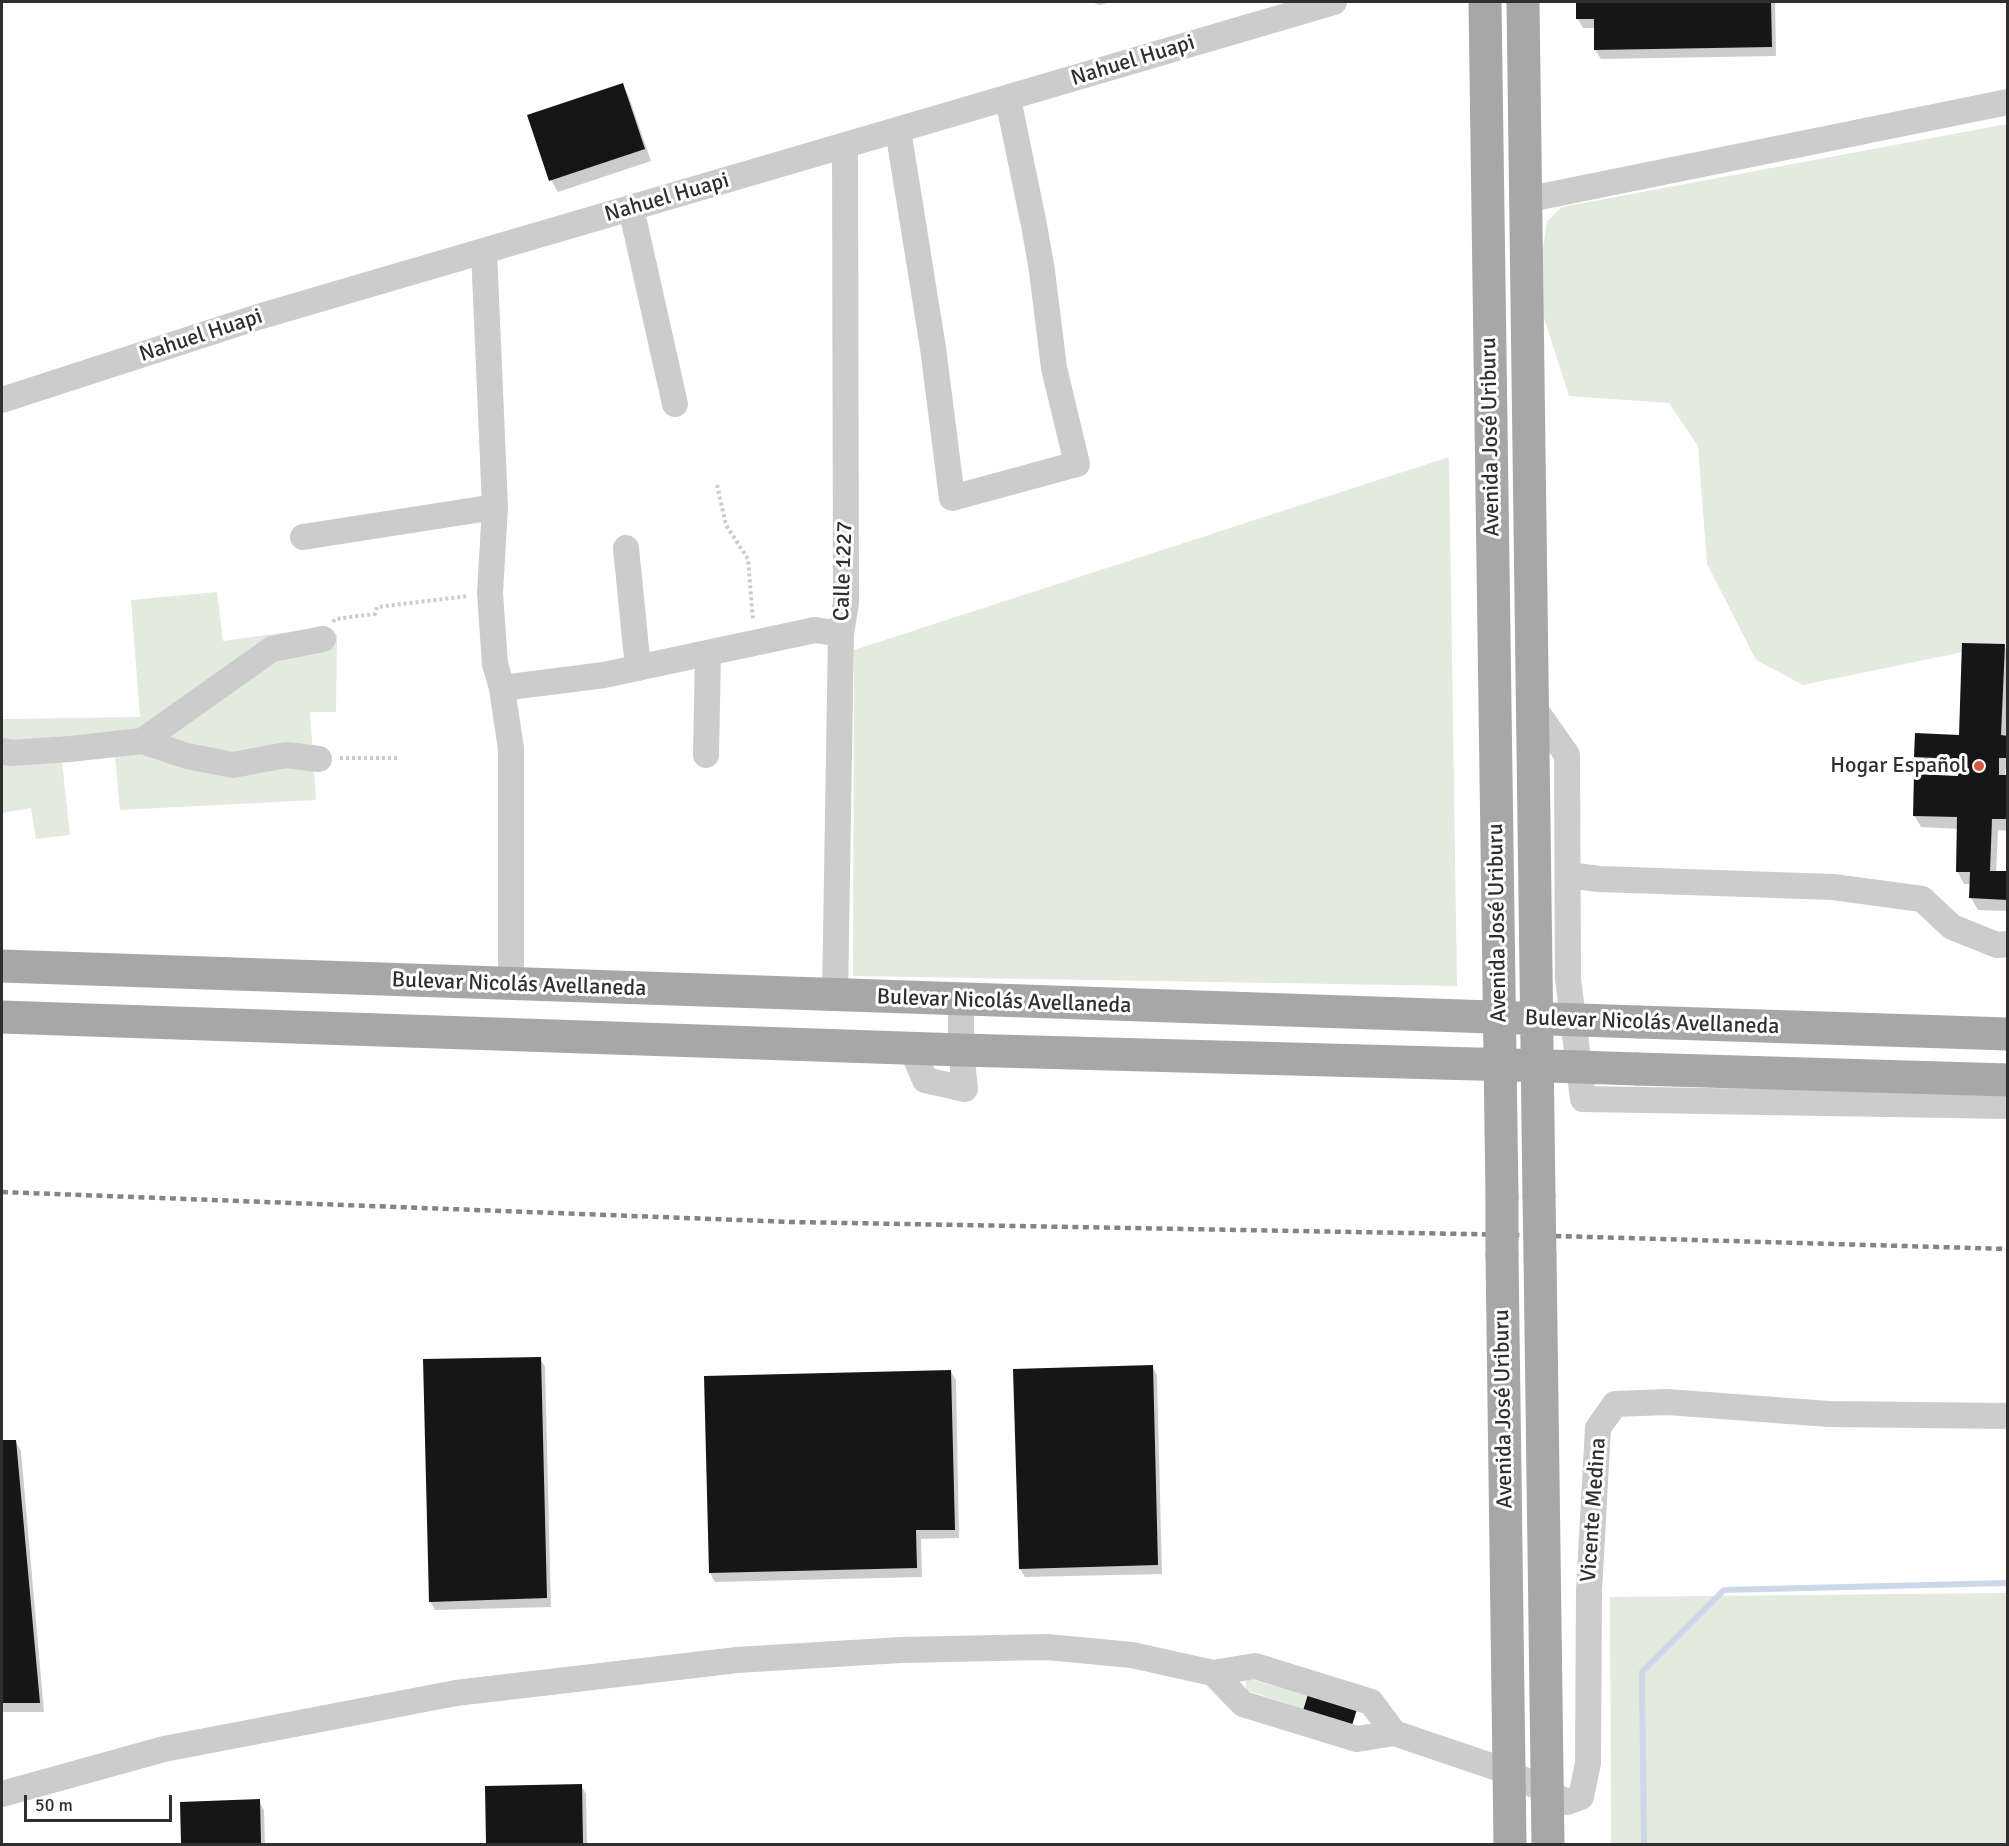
<!DOCTYPE html>
<html>
<head>
<meta charset="utf-8">
<style>
  body { margin:0 }
  #map { position:relative; width:2009px; height:1846px; overflow:hidden; background:#fff; font-family:Signika,sans-serif }
  canvas { display:block }
  .frame { position:absolute; inset:0; border:3px solid #2f2f2f; pointer-events:none }
  .scale { position:absolute; left:24px; top:1795px; width:148px; height:27px; box-sizing:border-box; border:3px solid #2f2f2f; border-top:0; padding-left:8px; font-size:18px; line-height:21px; white-space:nowrap; color:#2f2f2f; -webkit-text-stroke:4px #fff; paint-order:stroke }
</style>
</head>
<body>
<div id="map">
<canvas width="2009" height="1846"></canvas>
<div class="frame"></div>
<div class="scale">50 m</div>
</div>
<script>
const ctx = document.querySelector('canvas').getContext('2d');
ctx.lineJoin = 'round';
function fill(path, color) { ctx.fillStyle = color; ctx.fill(path, 'evenodd'); }
const poly = rows => new Path2D(rows.map(r => 'M' + r).join(''));
function stroke(path, color, width, dash) { ctx.strokeStyle = color; ctx.lineWidth = width; ctx.lineCap = dash ? 'butt' : 'round'; ctx.setLineDash(dash || []); ctx.stroke(path); }
function drawText(font, color, halo, rows, align = 'center') {
  ctx.font = font + ' Signika,sans-serif'; ctx.lineWidth = 6; ctx.setLineDash([]); ctx.textBaseline = 'middle'; ctx.strokeStyle = halo; ctx.fillStyle = color; for (const [text, x, y, turn = 0] of rows) {
    ctx.save(); ctx.translate(x, y); ctx.rotate((+turn || 0) * Math.PI / 180); ctx.textAlign = isNaN(turn) ? turn : align; if (halo) ctx.strokeText(text, 0, 0); ctx.fillText(text, 0, 0); ctx.restore();
  }
}
const green = poly([
  [2007,124,2007,643,1803,685,1756,660,1707,564,1698,446,1669,403,1569,396,1543,315,1539,275,1547,221,1562,207],
  [1449,457,1457,986,853,976,854,650],
  [217,592,223,641,317,628,337,634,336,712,310,712,316,800,120,810,115,756,62,762,70,835,36,839,31,808,2,813,2,719,140,717,131,600],
  [2007,1593,2007,1844,1611,1844,1610,1597],
  [1250,1679,1308,1696,1303,1709,1246,1690,1246,1681]
]);
const shadow = poly([
  [1092,2,1112,2,1099,5],
  [1577,2,1775,2,1776,56,1601,59,1595,50,1595,28,1583,28,1578,19],
  [622,85,629,97,651,161,558,192,551,180,529,116],
  [2004,646,2008,653,2008,769,2005,769,2005,777,2008,777,2008,831,1998,830,1996,873,2008,873,2008,911,1978,910,1971,898,1971,884,1964,884,1957,871,1959,829,1921,827,1914,815,1960,777,1960,770,1922,769,1915,757,1960,737],
  [540,1358,545,1367,551,1607,435,1610,430,1601],
  [1152,1366,1157,1375,1162,1574,1025,1577,1020,1569],
  [951,1372,956,1380,959,1538,921,1539,922,1577,715,1582,710,1573],
  [2,1442,16,1442,21,1451,44,1712,2,1712],
  [581,1785,586,1794,587,1844,487,1844,486,1788],
  [259,1801,264,1810,265,1844,183,1844,181,1803]
]);
const stream = poly([
  [1644,1844,1642,1672,1724,1590,2008,1583]
]);
const building = poly([
  [1576,2,1771,2,1772,47,1594,50,1594,19,1576,19],
  [623,83,645,149,549,181,527,115],
  [1962,643,2005,644,2001,735,2008,736,2008,758,1999,758,1999,775,2008,775,2008,819,1992,819,1990,871,2008,871,2008,900,1969,898,1970,872,1956,872,1957,817,1913,816,1914,774,1958,776,1959,759,1914,757,1915,733,1959,735],
  [541,1357,547,1598,429,1602,423,1359],
  [1153,1365,1158,1565,1019,1569,1013,1369],
  [951,1370,955,1530,916,1530,917,1568,709,1573,704,1376],
  [2,1440,16,1440,40,1703,2,1703],
  [1309,1691,1358,1706,1350,1732,1301,1717],
  [582,1784,583,1844,486,1844,485,1786],
  [260,1799,261,1844,181,1844,180,1802]
]);
const path = poly([
  [717,485,726,525,748,559,753,621],
  [333,622,335,619,375,614,377,607,469,596],
  [340,758,400,758]
]);
const minor = poly([
  [898,130,933,348,952,498,1077,464,1054,368,1042,271,1034,225,1008,99],
  [1525,200,2008,102],
  [631,208,675,404],
  [484,251,495,507,490,593,495,664,502,688,511,749,511,984],
  [2,400,258,317,1334,2],
  [303,537,495,507],
  [626,548,638,668],
  [502,688,604,675,815,630,841,634],
  [1532,705,1567,755,1568,979,1583,1099,2008,1106],
  [142,741,187,756,233,765,286,755,319,759],
  [2,751,11,753,70,749,142,741,272,649,323,639],
  [706,755,708,654],
  [1568,875,1599,879,1833,887,1922,899,1952,927,1997,945,2008,944],
  [835,996,841,634,846,603,845,146],
  [911,1047,925,1080,965,1089,961,1050,961,1000],
  [1213,1673,1243,1704,1357,1739,1394,1733,1509,1772,1567,1802,1581,1797,1588,1763,1589,1591,1598,1428,1615,1404,1667,1402,1829,1414,2008,1416],
  [2,1794,164,1749,456,1693,737,1660,901,1650,1047,1647,1132,1655,1213,1673,1255,1666,1371,1702,1394,1733]
]);
const major = poly([
  [1485,2,1502,1197],
  [1523,2,1539,1196],
  [2,966,1550,1019],
  [2,1017,961,1050,1549,1066],
  [1639,1022,2008,1034],
  [1637,1069,2008,1080],
  [1502,1255,1510,1844],
  [1540,1256,1548,1844]
]);
const rail = poly([
  [2,1192,792,1222,1521,1235,2008,1249]
]);
const majorBridge = poly([
  [1550,1019,1639,1022],
  [1549,1066,1637,1069],
  [1539,1196,1540,1256],
  [1502,1255,1502,1197]
]);
const markers = [
  [1979,766,6,"#d65841"]
];
const streetNames = [
  ["Nahuel Huapi",1133,61,-17],
  ["Nahuel Huapi",667,198,-16],
  ["Nahuel Huapi",201,336,-18],
  ["Avenida José Uriburu",1491,437,-91],
  ["Calle 1227",844,571,-88],
  ["Avenida José Uriburu",1498,923,-91],
  ["Bulevar Nicolás Avellaneda",519,985,2],
  ["Bulevar Nicolás Avellaneda",1004,1002,2],
  ["Bulevar Nicolás Avellaneda",1652,1023,2],
  ["Avenida José Uriburu",1504,1409,-91],
  ["Vicente Medina",1594,1510,-86]
];
const poiNames = [
  ["Hogar Español",1967,766]
];
fill(green, '#e2ebde');
fill(shadow, '#0003');
stroke(stream, '#ccd7e9', 6);
fill(building, '#161616');
stroke(path, '#ccc', 4, [3, 3]);
stroke(minor, '#ccc', 26);
stroke(major, '#a7a7a7', 33);
stroke(rail, '#848484', 4.5, [6, 4.5]);
stroke(majorBridge, '#a7a7a7', 33);
for (const [x, y, r, color] of markers) { const dot = new Path2D(); dot.arc(x, y, r, 0, 2 * Math.PI); ctx.fillStyle = color; ctx.fill(dot); stroke(dot, '#fff', 2); }
drawText('22px', '#2f2f2f', '#fff', streetNames);
drawText('22px', '#2f2f2f', '#fff', poiNames, 'right');
</script>
</body>
</html>
